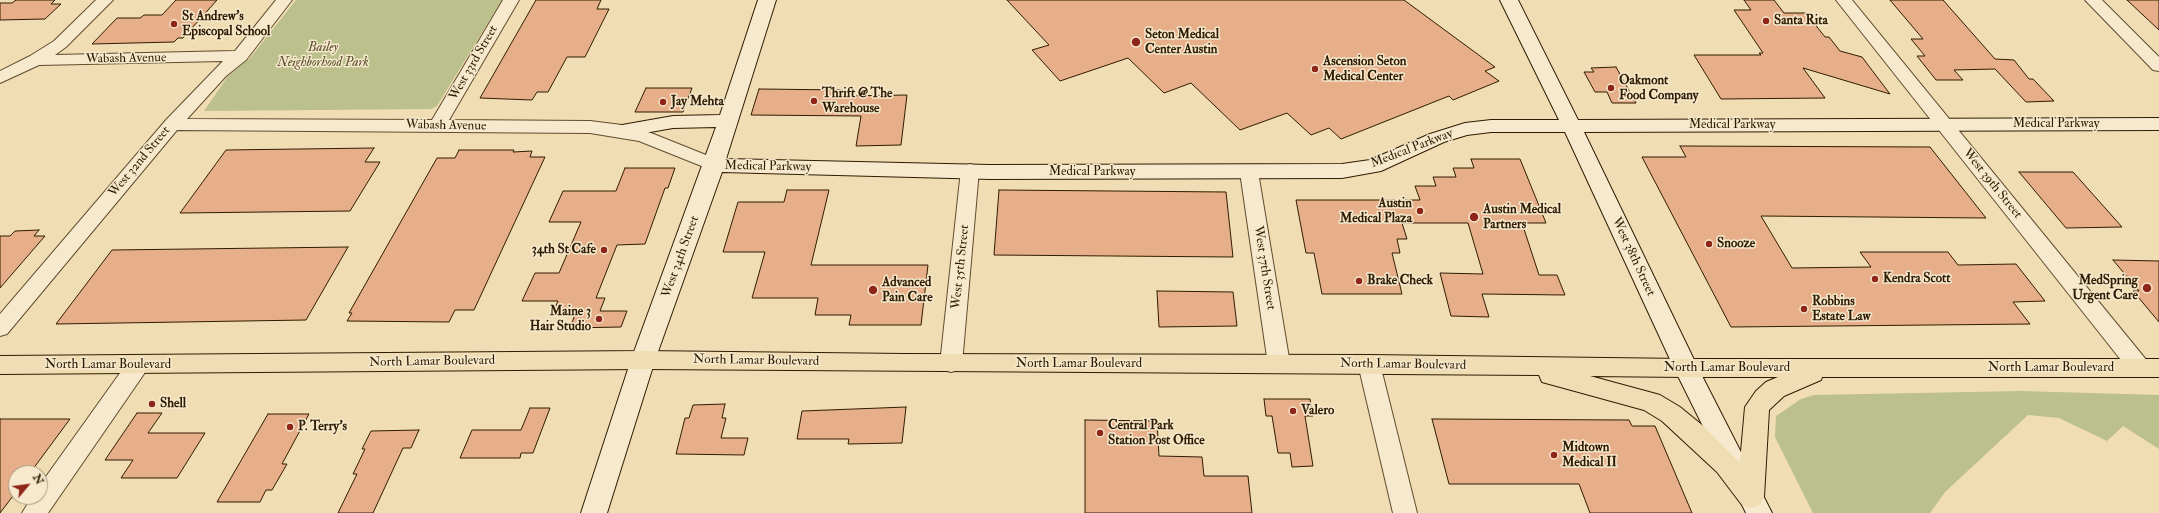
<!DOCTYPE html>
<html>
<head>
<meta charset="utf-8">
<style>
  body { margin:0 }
  #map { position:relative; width:2159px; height:513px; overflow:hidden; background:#f1ddb3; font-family:"IM FELL Double Pica",serif }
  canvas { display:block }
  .north { position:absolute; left:8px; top:465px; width:40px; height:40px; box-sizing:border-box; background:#f6e9ce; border:1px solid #a6977c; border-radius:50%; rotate:61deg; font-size:11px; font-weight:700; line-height:16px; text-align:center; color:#2f1c00 }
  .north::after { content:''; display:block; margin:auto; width:14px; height:18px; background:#8f2418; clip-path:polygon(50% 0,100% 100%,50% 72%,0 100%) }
</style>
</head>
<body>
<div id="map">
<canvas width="2159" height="513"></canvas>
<div class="north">N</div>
</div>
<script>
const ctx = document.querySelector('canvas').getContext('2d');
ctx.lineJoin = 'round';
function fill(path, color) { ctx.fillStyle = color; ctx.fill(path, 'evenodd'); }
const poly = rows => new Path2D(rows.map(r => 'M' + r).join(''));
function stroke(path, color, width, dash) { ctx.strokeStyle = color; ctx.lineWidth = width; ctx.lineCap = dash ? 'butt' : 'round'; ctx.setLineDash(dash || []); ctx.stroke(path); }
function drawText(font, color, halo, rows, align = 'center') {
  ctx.font = font + ' "IM FELL Double Pica",serif'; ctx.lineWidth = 3; ctx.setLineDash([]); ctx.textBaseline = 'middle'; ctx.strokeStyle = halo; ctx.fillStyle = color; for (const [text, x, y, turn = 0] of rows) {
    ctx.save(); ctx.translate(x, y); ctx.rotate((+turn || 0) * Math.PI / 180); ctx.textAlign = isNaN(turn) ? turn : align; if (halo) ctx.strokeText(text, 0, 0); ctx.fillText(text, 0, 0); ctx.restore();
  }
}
const green = poly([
  [296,0,502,0,437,106,431,109,204,111,228,76,250,58],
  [2021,391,2159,395,2159,449,2123,426,2107,441,2059,418,2028,415,1945,492,1930,513,1813,513,1775,437,1776,416,1801,399,1814,395]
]);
const building = poly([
  [16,0,55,0,51,4,61,4,45,19,0,20,0,3,12,3,16,0],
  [176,0,217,0,183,38,178,38,174,42,92,44,117,18,140,18,144,15,162,15,176,0],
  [536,0,601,0,597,9,609,9,585,57,567,57,548,92,537,92,532,100,480,98,536,0],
  [1007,0,1404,0,1495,67,1485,71,1499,81,1453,100,1449,96,1341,139,1329,128,1311,135,1287,113,1240,130,1191,83,1164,93,1128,58,1060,81,1032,50,1049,45,1007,0],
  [1744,0,1774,0,1784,13,1806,13,1825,37,1829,37,1840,51,1862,57,1890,94,1803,68,1825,98,1721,99,1694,55,1761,55,1759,53,1763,53,1734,10,1751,10,1744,0],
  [1890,0,1943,0,1995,59,2014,60,2029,79,2033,79,2054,101,2026,102,1995,69,1954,70,1963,80,1936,80,1917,56,1925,56,1911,39,1923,39,1890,0],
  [2127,0,2159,0,2159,30,2127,0],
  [1616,67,1636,103,1612,103,1607,92,1595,92,1584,72,1594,72,1591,68,1616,67],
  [646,88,692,88,683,112,635,112,646,88],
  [759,89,843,90,842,96,907,95,901,145,856,146,861,116,751,115,759,89],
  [1680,146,1930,147,1986,218,1761,216,1792,268,1871,267,1860,252,1948,252,1958,265,2016,264,2045,301,2013,302,2030,324,1731,327,1642,157,1686,157,1680,146],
  [374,148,365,162,380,162,350,211,180,213,226,150,374,148],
  [459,150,514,150,513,152,532,151,530,157,545,157,474,310,455,310,449,322,347,321,352,313,349,313,437,158,455,158,459,150],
  [1471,159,1520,159,1546,223,1522,223,1539,275,1557,275,1565,295,1482,294,1489,317,1451,316,1440,273,1483,274,1468,223,1402,223,1407,239,1397,239,1400,253,1392,253,1402,294,1322,294,1314,253,1306,253,1296,200,1420,200,1415,186,1436,186,1433,177,1456,177,1453,168,1474,168,1471,159],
  [625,168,675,168,668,188,665,188,645,244,617,245,596,298,605,298,600,311,627,311,621,327,570,328,577,309,554,310,558,301,522,301,535,273,559,273,581,222,549,222,563,191,616,191,625,168],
  [2019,172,2073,172,2122,227,2066,228,2019,172],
  [787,190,829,190,811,265,928,265,921,325,849,325,851,315,815,315,818,298,752,298,765,252,723,252,738,202,784,202,787,190],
  [999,190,1226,192,1233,257,994,255,999,190],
  [39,230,34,236,45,236,0,288,0,236,10,236,15,231,39,230],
  [348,247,306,320,56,324,112,250,348,247],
  [2113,260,2159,261,2159,322,2133,291,2139,291,2113,260],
  [1157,291,1233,292,1237,326,1159,327,1157,291],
  [1264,399,1310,399,1313,416,1305,416,1313,466,1292,467,1290,453,1278,453,1272,416,1266,416,1264,399],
  [725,404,722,418,726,418,721,438,748,438,744,455,676,454,685,418,689,418,693,405,725,404],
  [906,407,902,443,848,444,849,439,797,439,802,411,906,407],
  [530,408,550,408,533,453,521,453,520,458,460,458,472,430,521,430,530,408],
  [137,413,162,413,148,433,205,433,177,478,121,478,133,460,105,460,137,413],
  [268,414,309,414,282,464,287,464,272,490,266,490,260,502,217,502,268,414],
  [0,419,70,419,30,473,16,473,16,492,0,513,0,419],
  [1432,419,1629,420,1632,426,1655,426,1692,513,1590,513,1579,484,1449,484,1432,419],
  [1085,420,1157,421,1159,456,1202,457,1204,476,1248,476,1252,513,1085,513,1085,420],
  [419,430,411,448,403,448,373,513,338,513,357,474,353,474,365,449,362,449,371,431,419,430]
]);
const street = poly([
  [96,0,113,0,66,47,55,55,235,51,276,0,292,0,246,60,226,76,187,119,432,120,503,0,519,0,449,120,590,121,622,125,651,133,721,161,723,165,721,169,714,171,639,141,590,133,177,130,7,334,0,336,0,314,166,120,223,61,39,65,0,83,0,71,30,56,54,41,96,0],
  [1836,0,1852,0,2148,362,2151,368,2148,374,2140,376,2132,374,1836,0],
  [2085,0,2102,0,2159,57,2159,71,2153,70,2085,0],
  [970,164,977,166,979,170,962,364,959,370,951,372,943,370,940,364,961,170,963,166,970,164],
  [1249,166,1256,168,1258,172,1290,364,1287,370,1279,372,1271,370,1268,364,1240,172,1242,168,1249,166],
  [1369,356,1377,358,1380,364,1417,513,1393,513,1358,364,1361,358,1369,356],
  [138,357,146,359,149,365,146,371,48,513,22,513,32,497,40,497,40,485,130,359,138,357]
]);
const secondary = poly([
  [758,0,776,0,726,159,990,165,1342,164,1370,160,1430,134,1465,123,1491,120,1559,120,1500,0,1518,0,1578,120,2159,118,2159,130,1584,132,1698,368,1772,513,1746,513,1674,368,1565,132,1491,132,1467,135,1444,142,1381,171,1342,178,990,179,722,172,655,360,607,513,581,513,631,360,716,127,673,128,622,137,615,135,612,131,615,127,622,125,673,116,720,115,758,0]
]);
const primary = poly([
  [643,351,905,354,1369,355,1686,359,2159,359,2159,377,1822,377,1821,380,1784,396,1769,410,1764,497,1760,505,1751,508,1742,505,1717,472,1662,421,1644,410,1542,382,1539,375,643,369,0,374,0,356,643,351],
  [1590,376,1686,377,1778,377,1766,382,1756,391,1745,407,1740,463,1702,425,1680,407,1660,395,1590,376]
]);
const markers = [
  [1766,21,4,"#8f2418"],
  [174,24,4,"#8f2418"],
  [1136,42,5,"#8f2418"],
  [1315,69,4,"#8f2418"],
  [1611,88,4,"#8f2418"],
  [814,101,4,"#8f2418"],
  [663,102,4,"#8f2418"],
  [1420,211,4,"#8f2418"],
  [1474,217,5,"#8f2418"],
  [1709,244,4,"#8f2418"],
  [604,250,4,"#8f2418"],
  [1875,279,4,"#8f2418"],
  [1359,281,4,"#8f2418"],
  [2147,288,5,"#8f2418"],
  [873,290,5,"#8f2418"],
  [1804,309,4,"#8f2418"],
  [599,319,4,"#8f2418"],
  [152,404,4,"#8f2418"],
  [1293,411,4,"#8f2418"],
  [290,427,4,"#8f2418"],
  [1100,433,4,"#8f2418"],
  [1554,455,4,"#8f2418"]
];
const poiNames = [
  ["St Andrew's",182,17],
  ["Episcopal School",182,32],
  ["Santa Rita",1774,21],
  ["Seton Medical",1145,35],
  ["Center Austin",1145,50],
  ["Ascension Seton",1323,62],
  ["Medical Center",1323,77],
  ["Oakmont",1619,81],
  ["Food Company",1619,96],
  ["Thrift @ The",822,94],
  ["Warehouse",822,109],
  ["Jay Mehta",671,102],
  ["Austin",1412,204,"right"],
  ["Medical Plaza",1412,219,"right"],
  ["Austin Medical",1483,210],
  ["Partners",1483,225],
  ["Snooze",1717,244],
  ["34th St Cafe",596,250,"right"],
  ["Kendra Scott",1883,279],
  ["Brake Check",1367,281],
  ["MedSpring",2138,281,"right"],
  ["Urgent Care",2138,296,"right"],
  ["Advanced",882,283],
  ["Pain Care",882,298],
  ["Robbins",1812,302],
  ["Estate Law",1812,317],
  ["Maine 3",591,312,"right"],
  ["Hair Studio",591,327,"right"],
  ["Shell",160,404],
  ["Valero",1301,411],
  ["Central Park",1108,426],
  ["Station Post Office",1108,441],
  ["P. Terry's",298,427],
  ["Midtown",1562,448],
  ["Medical II",1562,463]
];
const parkNames = [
  ["Bailey",323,48],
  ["Neighborhood Park",323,63]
];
const streetNames = [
  ["Wabash Avenue",126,59,-1],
  ["West 33rd Street",474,63,-60],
  ["Medical Parkway",2056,124],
  ["Medical Parkway",1732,125],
  ["Wabash Avenue",446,126,1],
  ["Medical Parkway",1412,149,-21],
  ["West 32nd Street",140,162,-50],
  ["Medical Parkway",768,167,1],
  ["Medical Parkway",1092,172],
  ["West 39th Street",1992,184,51],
  ["West 34th Street",681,257,-70],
  ["West 38th Street",1633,257,65],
  ["West 35th Street",961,267,-84],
  ["West 37th Street",1264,268,81],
  ["North Lamar Boulevard",756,361,1],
  ["North Lamar Boulevard",432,362,-1],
  ["North Lamar Boulevard",1079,364],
  ["North Lamar Boulevard",108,365],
  ["North Lamar Boulevard",1403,365,1],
  ["North Lamar Boulevard",1727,368],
  ["North Lamar Boulevard",2051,368]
];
fill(green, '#bbc08c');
fill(building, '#e6ae89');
stroke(building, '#2f1c00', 1);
stroke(street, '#604c2d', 2);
stroke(secondary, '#2f1c00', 2);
stroke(primary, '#2f1c00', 2);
fill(street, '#f6e9ce');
fill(secondary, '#f6e9ce');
fill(primary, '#f1ddb3');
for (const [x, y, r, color] of markers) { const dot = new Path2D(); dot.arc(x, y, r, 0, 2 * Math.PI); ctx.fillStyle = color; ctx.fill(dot); stroke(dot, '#f6e9ce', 1.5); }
drawText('bold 13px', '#2f1c00', '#f6e9ce', poiNames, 'left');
drawText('italic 13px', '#594d2a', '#f6e9ce', parkNames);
drawText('13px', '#2f1c00', '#f6e9ce', streetNames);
</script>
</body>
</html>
